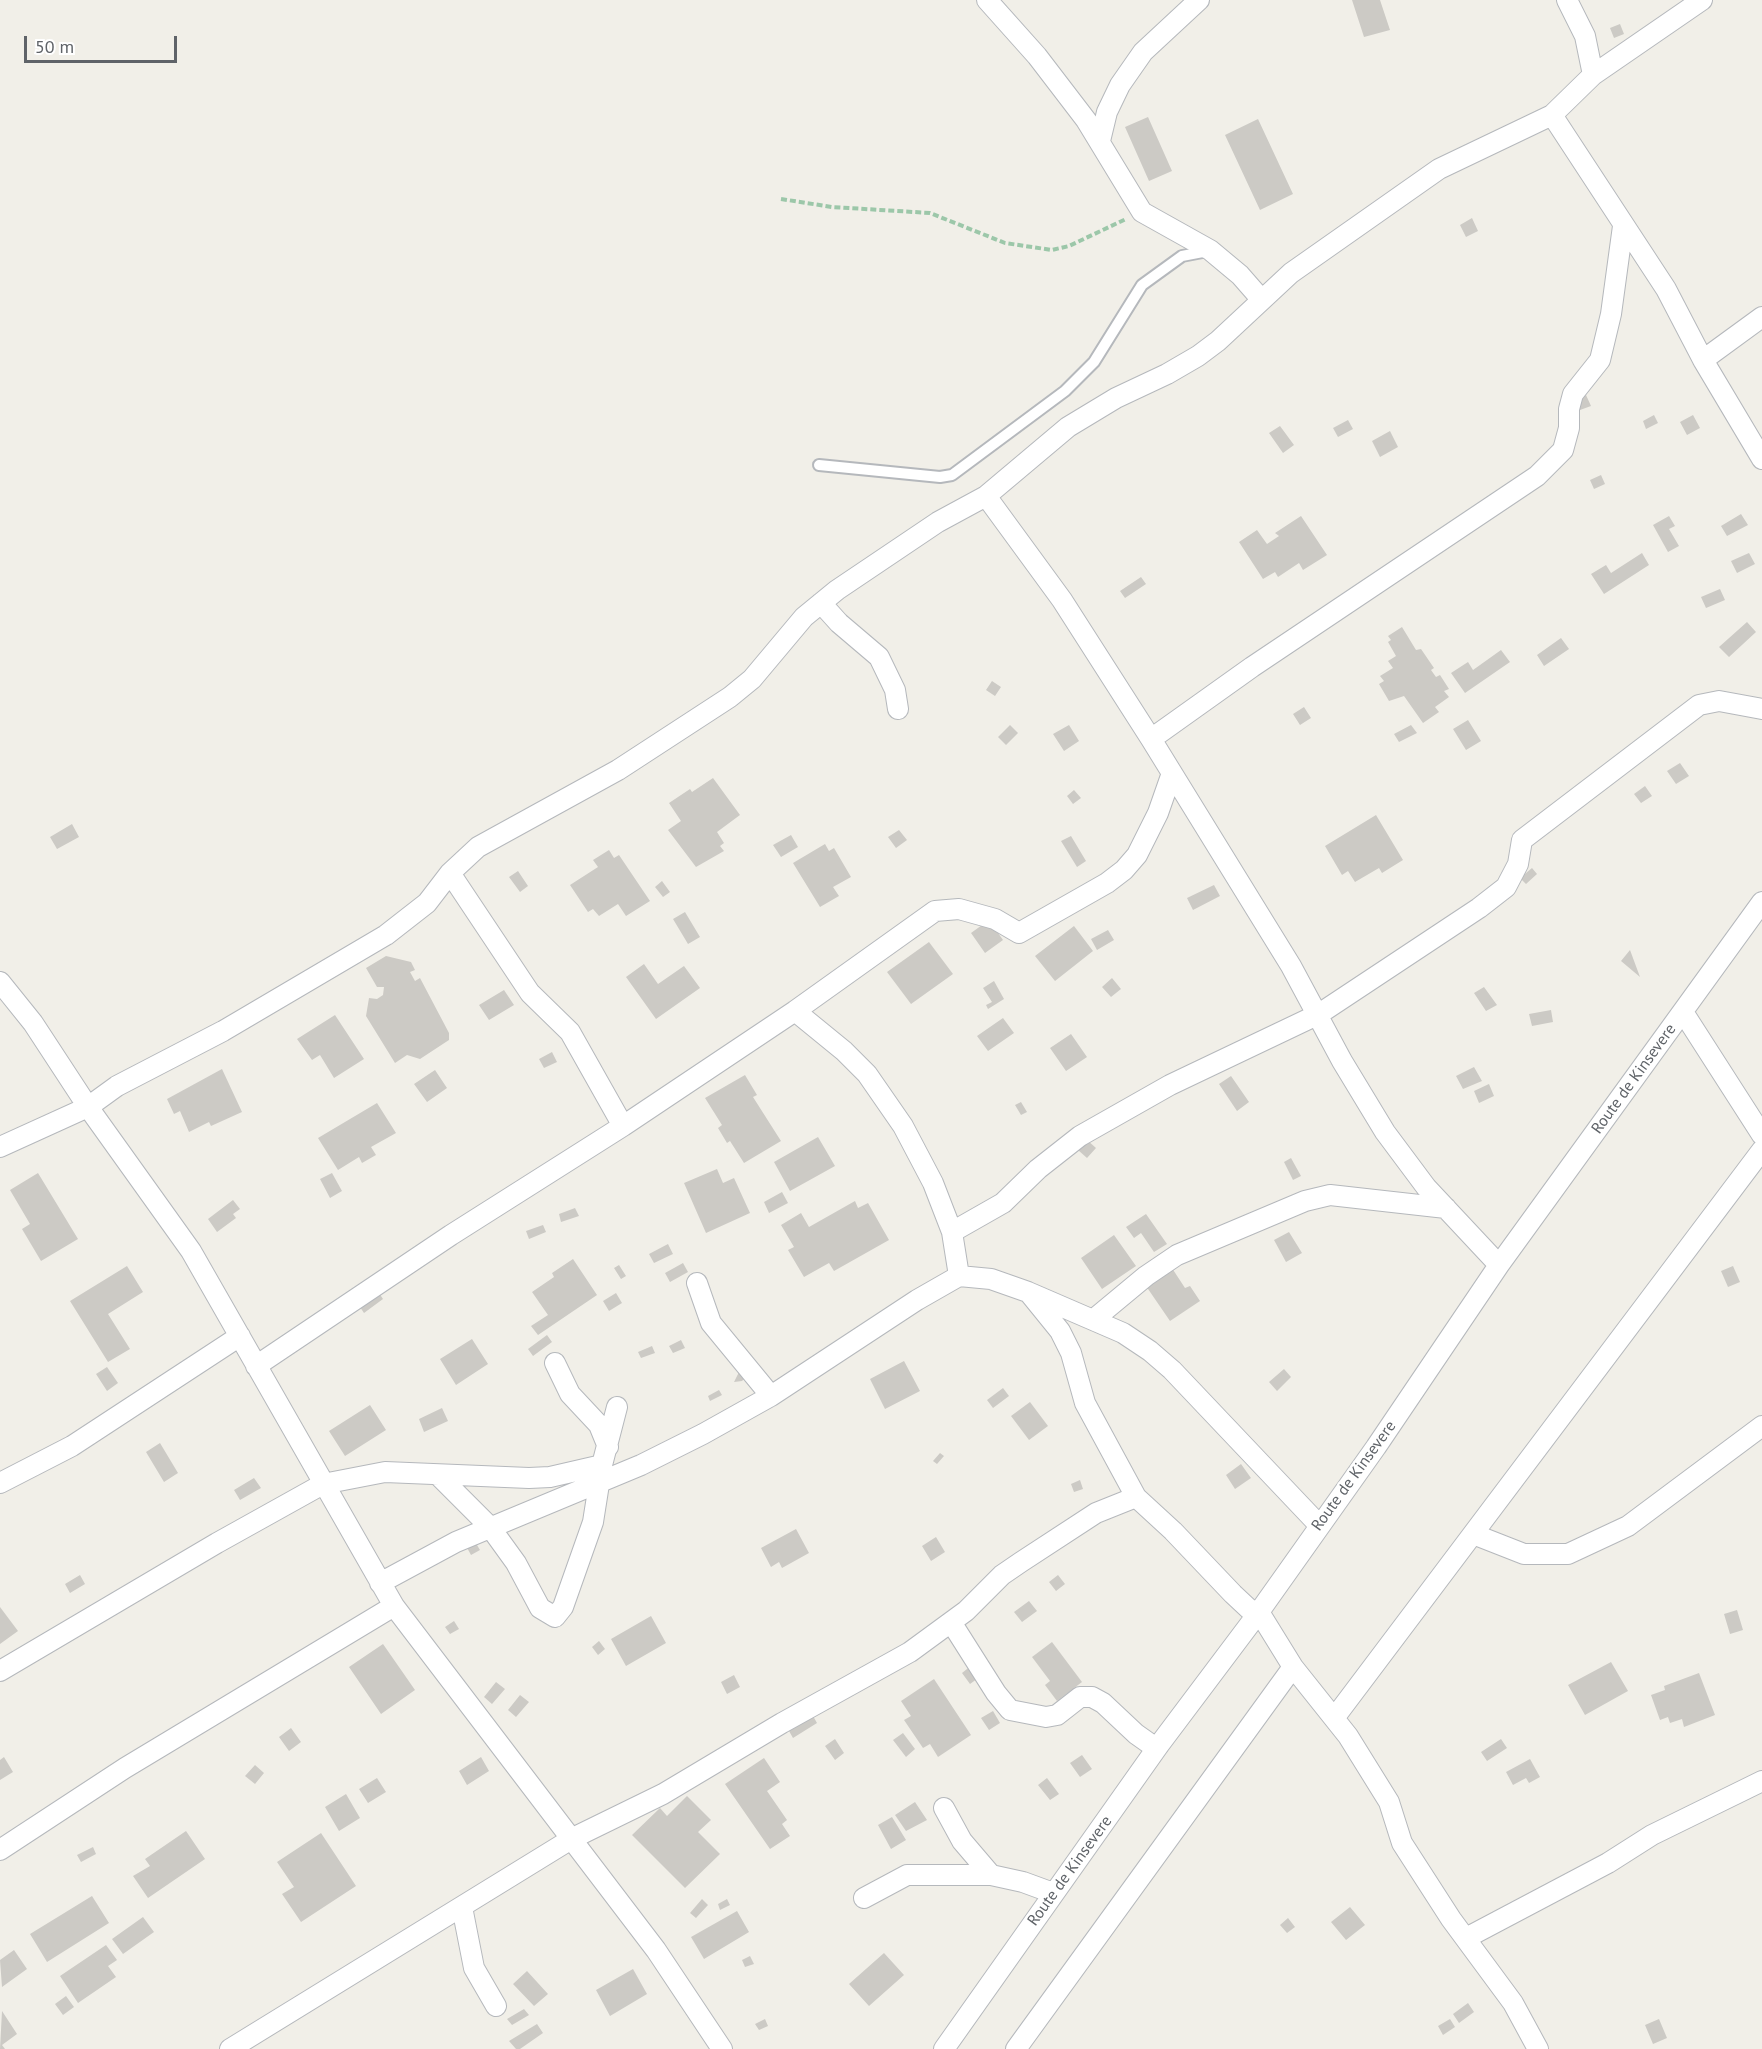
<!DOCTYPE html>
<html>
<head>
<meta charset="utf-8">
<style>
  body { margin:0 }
  #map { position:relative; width:1762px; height:2049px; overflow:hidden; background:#f1efe8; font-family:"PT Sans",sans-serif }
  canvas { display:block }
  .scale { position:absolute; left:24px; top:36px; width:153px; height:27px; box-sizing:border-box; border:3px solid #5f6368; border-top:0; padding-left:8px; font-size:18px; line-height:21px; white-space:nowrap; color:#5f6368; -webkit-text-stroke:4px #fff; paint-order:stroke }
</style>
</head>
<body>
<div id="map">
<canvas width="1762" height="2049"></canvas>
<div class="scale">50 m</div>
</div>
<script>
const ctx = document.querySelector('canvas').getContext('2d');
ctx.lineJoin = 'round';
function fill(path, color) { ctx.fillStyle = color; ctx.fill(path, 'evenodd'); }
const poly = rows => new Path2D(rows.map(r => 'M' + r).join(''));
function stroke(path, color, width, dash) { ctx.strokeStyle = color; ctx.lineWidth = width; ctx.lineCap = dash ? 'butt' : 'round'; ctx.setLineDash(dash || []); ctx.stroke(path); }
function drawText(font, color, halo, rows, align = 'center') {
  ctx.font = font + ' "PT Sans",sans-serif'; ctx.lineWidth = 4.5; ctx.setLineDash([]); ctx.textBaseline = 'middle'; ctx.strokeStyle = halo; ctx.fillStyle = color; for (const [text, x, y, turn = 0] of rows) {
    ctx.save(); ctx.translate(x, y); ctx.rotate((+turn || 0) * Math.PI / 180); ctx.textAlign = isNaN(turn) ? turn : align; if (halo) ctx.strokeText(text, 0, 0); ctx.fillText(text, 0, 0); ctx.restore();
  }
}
const building = poly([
  [1352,0,1380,0,1390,30,1364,37],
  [1620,24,1624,34,1614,38,1610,28],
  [1148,117,1172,171,1149,181,1125,127],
  [1258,119,1293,194,1260,210,1225,135],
  [1472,218,1478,231,1466,237,1460,225],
  [1586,395,1591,406,1580,410,1576,399],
  [1654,415,1658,423,1646,429,1643,421],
  [1693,415,1700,428,1687,435,1680,422],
  [1348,420,1353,429,1338,437,1333,428],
  [1280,426,1294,445,1283,453,1269,433],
  [1390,431,1398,447,1380,457,1372,441],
  [1601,475,1605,484,1594,489,1590,480],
  [1741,514,1748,525,1727,536,1721,526],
  [1301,516,1327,555,1303,570,1299,563,1278,577,1275,572,1263,579,1239,542,1257,530,1267,544,1279,536,1275,533],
  [1669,516,1675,526,1669,529,1679,546,1668,552,1653,525],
  [1642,553,1649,565,1604,594,1591,574,1606,565,1611,573],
  [1749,553,1755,564,1737,573,1731,561],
  [1141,577,1146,584,1125,598,1120,591],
  [1720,589,1725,600,1706,608,1701,597],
  [1747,622,1756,632,1729,657,1719,647],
  [1402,627,1416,650,1421,649,1434,668,1431,670,1436,677,1440,675,1449,689,1444,691,1449,697,1435,707,1439,712,1423,723,1404,696,1389,701,1379,684,1384,681,1380,676,1393,668,1388,661,1396,656,1388,642,1391,640,1388,636],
  [1561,638,1569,649,1544,666,1537,655],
  [1501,650,1510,662,1465,693,1451,673,1468,662,1473,670],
  [992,681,1001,687,995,696,986,690],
  [1304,707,1311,718,1300,725,1293,714],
  [1468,720,1481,741,1466,750,1453,729],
  [1010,725,1018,733,1006,745,998,737],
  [1069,725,1079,741,1064,751,1053,734],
  [1411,725,1417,733,1399,742,1394,734],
  [1680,763,1689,776,1676,784,1667,771],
  [713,778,740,815,717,832,724,843,720,846,724,851,696,867,668,830,681,821,669,803,690,789,692,792],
  [1645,786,1652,796,1641,803,1634,794],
  [1074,790,1081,798,1073,804,1067,796],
  [1376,815,1403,860,1382,873,1379,868,1355,882,1348,871,1342,875,1325,846],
  [72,824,79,837,57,849,50,837],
  [899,830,907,840,896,848,888,837],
  [791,835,798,847,781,857,773,845],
  [1071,836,1086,861,1077,867,1061,841],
  [825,844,829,851,834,848,851,877,833,887,839,896,820,907,793,863],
  [609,850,614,858,619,855,650,901,626,916,618,904,599,916,593,909,588,912,570,885,598,867,593,860],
  [1532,868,1537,874,1526,884,1520,878],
  [518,871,528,886,520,892,509,877],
  [662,881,670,892,663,897,655,887],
  [1214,885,1220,896,1193,910,1187,898],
  [685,912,700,937,688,944,673,919],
  [989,920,1003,940,985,953,971,933],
  [1074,926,1093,951,1055,981,1035,956],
  [1108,930,1114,940,1097,950,1091,939],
  [929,942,953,974,911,1004,887,972],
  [1630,950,1640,977,1621,961],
  [386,956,411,962,415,970,410,972,415,981,420,978,449,1033,449,1040,420,1059,407,1055,395,1063,366,1016,369,998,377,999,383,995,384,987,377,987,366,968],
  [644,964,658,984,684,966,700,988,656,1019,626,977],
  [1112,978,1121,989,1111,997,1102,987],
  [994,981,1004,999,988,1009,986,1005,992,1002,983,988],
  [1484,987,1497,1005,1486,1011,1474,993],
  [504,990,514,1005,489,1020,479,1005],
  [1551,1010,1553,1022,1532,1026,1529,1014],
  [335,1015,364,1059,334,1078,320,1055,312,1060,297,1039],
  [1003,1018,1014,1033,988,1051,977,1036],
  [1071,1034,1087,1057,1066,1071,1050,1048],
  [552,1052,557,1062,544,1068,539,1059],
  [1474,1067,1482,1081,1463,1089,1456,1076],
  [222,1069,242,1112,211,1126,209,1122,189,1132,180,1111,174,1114,167,1099],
  [435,1070,447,1088,427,1102,414,1084],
  [745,1075,757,1095,753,1097,781,1141,744,1163,730,1141,727,1143,718,1128,722,1125,705,1098],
  [1231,1076,1249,1102,1237,1111,1219,1084],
  [1489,1084,1494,1096,1479,1103,1474,1091],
  [1021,1102,1027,1112,1021,1115,1015,1105],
  [377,1103,396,1133,371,1147,376,1155,362,1163,359,1157,338,1170,318,1138],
  [818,1137,835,1166,790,1191,774,1162],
  [1087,1140,1096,1148,1087,1158,1078,1150],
  [1291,1158,1301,1176,1293,1180,1284,1162],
  [717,1169,723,1183,734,1178,750,1213,706,1233,684,1183],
  [38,1173,78,1239,41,1261,22,1229,30,1224,10,1190],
  [332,1173,342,1191,330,1198,320,1179],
  [782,1192,788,1203,769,1213,764,1202],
  [233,1200,240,1209,233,1214,236,1218,217,1232,208,1219],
  [855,1201,858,1208,868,1203,889,1240,834,1271,829,1263,804,1277,788,1250,794,1247,781,1225,801,1213,809,1227],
  [575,1208,579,1216,561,1222,559,1214],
  [1146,1214,1167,1244,1154,1252,1141,1233,1134,1238,1126,1227],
  [543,1225,546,1232,529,1239,526,1231],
  [1289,1232,1302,1253,1286,1262,1274,1240],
  [1114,1235,1136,1266,1102,1289,1081,1258],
  [668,1244,673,1254,654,1263,649,1254],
  [573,1259,597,1295,538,1335,531,1326,548,1315,532,1292,554,1277,552,1273],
  [1168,1262,1185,1288,1190,1286,1200,1301,1170,1321,1146,1286],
  [683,1263,688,1272,670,1282,665,1273],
  [619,1265,626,1276,621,1279,614,1268],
  [127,1266,143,1292,108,1314,130,1349,108,1362,70,1301],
  [1733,1266,1740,1282,1728,1287,1721,1271],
  [377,1290,383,1299,364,1313,358,1304],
  [616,1293,622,1303,609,1311,603,1301],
  [547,1335,552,1342,533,1356,528,1349],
  [472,1339,488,1364,456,1385,440,1359],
  [681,1340,685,1348,673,1353,669,1346],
  [652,1346,655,1353,641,1358,638,1352],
  [904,1361,920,1391,885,1409,870,1379],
  [107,1367,118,1383,107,1391,96,1374],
  [1284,1369,1291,1377,1277,1391,1269,1382],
  [739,1372,746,1377,742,1381,734,1382],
  [1003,1388,1009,1396,993,1408,987,1400],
  [719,1390,722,1395,710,1401,708,1396],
  [1030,1402,1048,1426,1029,1440,1011,1416],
  [370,1405,386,1430,345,1456,329,1431],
  [442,1408,448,1421,424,1432,419,1419],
  [160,1443,178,1473,164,1482,146,1452],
  [940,1453,944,1456,937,1464,933,1461],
  [1241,1464,1251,1478,1235,1489,1226,1475],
  [254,1478,261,1488,240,1500,234,1490],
  [1080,1480,1083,1489,1074,1492,1071,1484],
  [796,1529,809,1553,782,1568,779,1562,771,1567,761,1548],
  [936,1537,945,1552,931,1561,922,1546],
  [474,1540,480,1550,471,1555,465,1544],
  [80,1575,85,1584,70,1593,65,1584],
  [1058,1575,1065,1584,1056,1591,1049,1582],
  [1029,1601,1037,1611,1022,1622,1014,1612],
  [0,1607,18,1631,0,1644],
  [1737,1610,1743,1630,1730,1634,1724,1614],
  [651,1616,666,1643,626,1666,611,1639],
  [454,1621,459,1629,450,1634,445,1627],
  [599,1641,605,1649,598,1655,592,1647],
  [1052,1642,1082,1682,1057,1701,1045,1685,1050,1681,1032,1657],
  [383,1644,415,1690,381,1714,349,1667],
  [1611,1662,1628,1691,1585,1715,1568,1685],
  [972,1665,981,1676,970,1684,962,1673],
  [1699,1673,1715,1715,1684,1727,1682,1719,1670,1723,1668,1717,1660,1720,1651,1695,1665,1690,1664,1686],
  [734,1675,740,1687,727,1694,721,1682],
  [934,1679,971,1735,938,1757,930,1744,923,1748,904,1720,911,1716,901,1701],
  [496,1682,505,1689,492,1704,484,1697],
  [520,1695,529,1702,516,1717,508,1710],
  [993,1711,1000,1723,989,1730,981,1718],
  [813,1716,817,1723,793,1738,789,1731],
  [291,1728,301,1742,289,1751,279,1737],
  [903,1733,915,1749,906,1757,893,1740],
  [835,1739,844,1753,835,1760,825,1746],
  [1501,1739,1507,1748,1487,1761,1481,1752],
  [1082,1755,1092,1769,1080,1777,1070,1763],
  [4,1757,13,1772,0,1780,0,1760],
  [481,1757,489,1771,467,1785,459,1771],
  [764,1758,780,1782,767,1791,787,1820,782,1824,790,1836,770,1849,725,1784],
  [1530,1759,1540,1777,1529,1783,1526,1778,1513,1785,1506,1772],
  [255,1765,264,1773,255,1784,245,1776],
  [377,1778,386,1792,368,1803,359,1789],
  [1047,1778,1059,1794,1050,1800,1038,1785],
  [346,1794,360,1818,339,1831,325,1807],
  [687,1796,711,1820,698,1832,720,1854,685,1888,632,1835,660,1808,667,1816],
  [915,1802,927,1820,906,1831,895,1815],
  [892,1817,906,1840,891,1849,878,1825],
  [186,1831,205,1859,148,1898,133,1876,150,1866,145,1859],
  [321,1833,356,1886,301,1922,282,1894,294,1887,277,1862],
  [93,1847,96,1854,81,1862,77,1855],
  [92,1896,109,1923,47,1962,30,1934],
  [702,1899,708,1905,696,1918,690,1913],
  [727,1899,730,1905,720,1910,718,1904],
  [1350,1907,1365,1925,1346,1940,1331,1922],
  [737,1911,749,1932,704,1959,691,1937],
  [143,1917,154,1932,123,1954,112,1939],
  [1288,1918,1295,1927,1287,1933,1280,1925],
  [106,1945,117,1960,108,1966,116,1977,78,2003,60,1976],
  [14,1950,27,1969,2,1987,0,1960],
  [884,1953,904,1975,869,2006,849,1984],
  [750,1956,754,1964,745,1967,742,1960],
  [633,1969,647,1994,610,2016,596,1990],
  [527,1971,548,1994,534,2006,513,1984],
  [66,1996,74,2007,63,2015,55,2004],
  [1468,2003,1474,2012,1459,2023,1453,2014],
  [524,2009,529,2015,512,2025,507,2019],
  [2,2011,17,2034,2,2045,5,2049,0,2049],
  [765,2019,768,2026,759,2030,755,2024],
  [1450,2019,1455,2027,1443,2035,1438,2026],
  [1659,2019,1667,2038,1653,2044,1645,2025],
  [537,2024,543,2033,520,2049,516,2049,509,2041]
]);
const path = poly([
  [781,199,832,207,930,213,1005,243,1052,250,1069,246,1126,219]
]);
const lane = poly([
  [819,465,940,477,952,475,1065,391,1094,362,1142,285,1182,256,1208,251]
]);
const street = poly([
  [987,0,1037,56,1086,120,1142,212,1210,250,1240,275,1261,299],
  [1567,0,1585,36,1593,75],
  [1552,115,1666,289,1703,360,1762,459],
  [1100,141,1107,112,1120,85,1143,52,1199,0],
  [1703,360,1762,317],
  [986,496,1062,600,1151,739,1291,966,1342,1061,1385,1132,1426,1187,1499,1265],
  [821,603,839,623,879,657,895,690,898,709],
  [1151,739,1252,667,1537,476,1563,450,1569,428,1569,409,1573,394,1600,360,1611,314,1623,226],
  [450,873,530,993,570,1032,623,1126],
  [0,982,33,1023,88,1107,191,1251,394,1606,656,1950,722,2049],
  [795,1011,844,1051,867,1074,903,1126,933,1183,952,1232,959,1276],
  [1683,1012,1762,1135],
  [0,1147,88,1107,117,1086,223,1031,386,935,427,903,450,873,478,847,618,770,730,697,752,679,804,617,837,590,938,522,986,496,1068,427,1116,398,1167,374,1198,356,1218,341,1291,273,1439,169,1552,115,1593,75,1702,0],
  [952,1232,1003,1203,1038,1169,1080,1136,1170,1085,1319,1014,1479,908,1506,887,1518,864,1522,840,1699,705,1719,701,1762,709],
  [697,1283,711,1323,771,1396],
  [1030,1294,1060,1331,1071,1353,1085,1403,1136,1497,1173,1531,1233,1594,1249,1609,1259,1612,1293,1667,1348,1736,1389,1802,1402,1843,1451,1919,1513,2003,1538,2049],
  [1093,1320,1146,1276,1177,1255,1305,1201,1330,1195,1446,1208],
  [555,1363,570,1394,599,1425,608,1447],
  [256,1366,451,1235,623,1126,795,1011,935,911,959,909,995,919,1019,933,1107,883,1124,870,1137,855,1158,813,1172,773],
  [438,1475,490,1527,516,1563,540,1608,555,1617,563,1607,593,1522,602,1465,617,1407],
  [0,1483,72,1446,240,1336],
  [1473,1534,1524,1554,1568,1554,1628,1526,1762,1426],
  [380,1583,456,1542,641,1465,703,1434,771,1396,917,1300,959,1276,991,1279,1028,1292,1123,1333,1150,1351,1172,1370,1319,1525],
  [951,1622,996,1693,1010,1710,1046,1717,1057,1715,1080,1697,1092,1697,1103,1703,1136,1734,1153,1746,1159,1745],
  [0,1671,217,1543,323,1484,385,1472,529,1478,550,1477,602,1465],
  [1335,1717,1762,1150],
  [944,1808,962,1841,991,1875],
  [0,1850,125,1768,394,1606],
  [864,1898,907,1875,991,1875,1023,1882,1053,1893],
  [462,1907,474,1968,496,2006],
  [1466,1938,1608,1863,1652,1835,1762,1781],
  [230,2049,573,1838,663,1794,782,1723,910,1652,966,1611,1002,1575,1021,1562,1096,1513,1136,1497],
  [944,2049,1159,1745,1259,1612,1376,1447,1499,1265,1762,902],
  [1016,2049,1293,1667]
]);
const streetNames = [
  ["Route de Kinsevere",1634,1079,-54],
  ["Route de Kinsevere",1354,1476,-54],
  ["Route de Kinsevere",1070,1871,-54]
];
fill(building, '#cccac5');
stroke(lane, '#b5b8bc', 14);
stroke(street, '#b5b8bc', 22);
stroke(path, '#9cc7a9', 4, [6, 3]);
stroke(lane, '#fff', 10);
stroke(street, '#fff', 20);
drawText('16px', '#5f6368', '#fff', streetNames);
</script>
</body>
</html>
